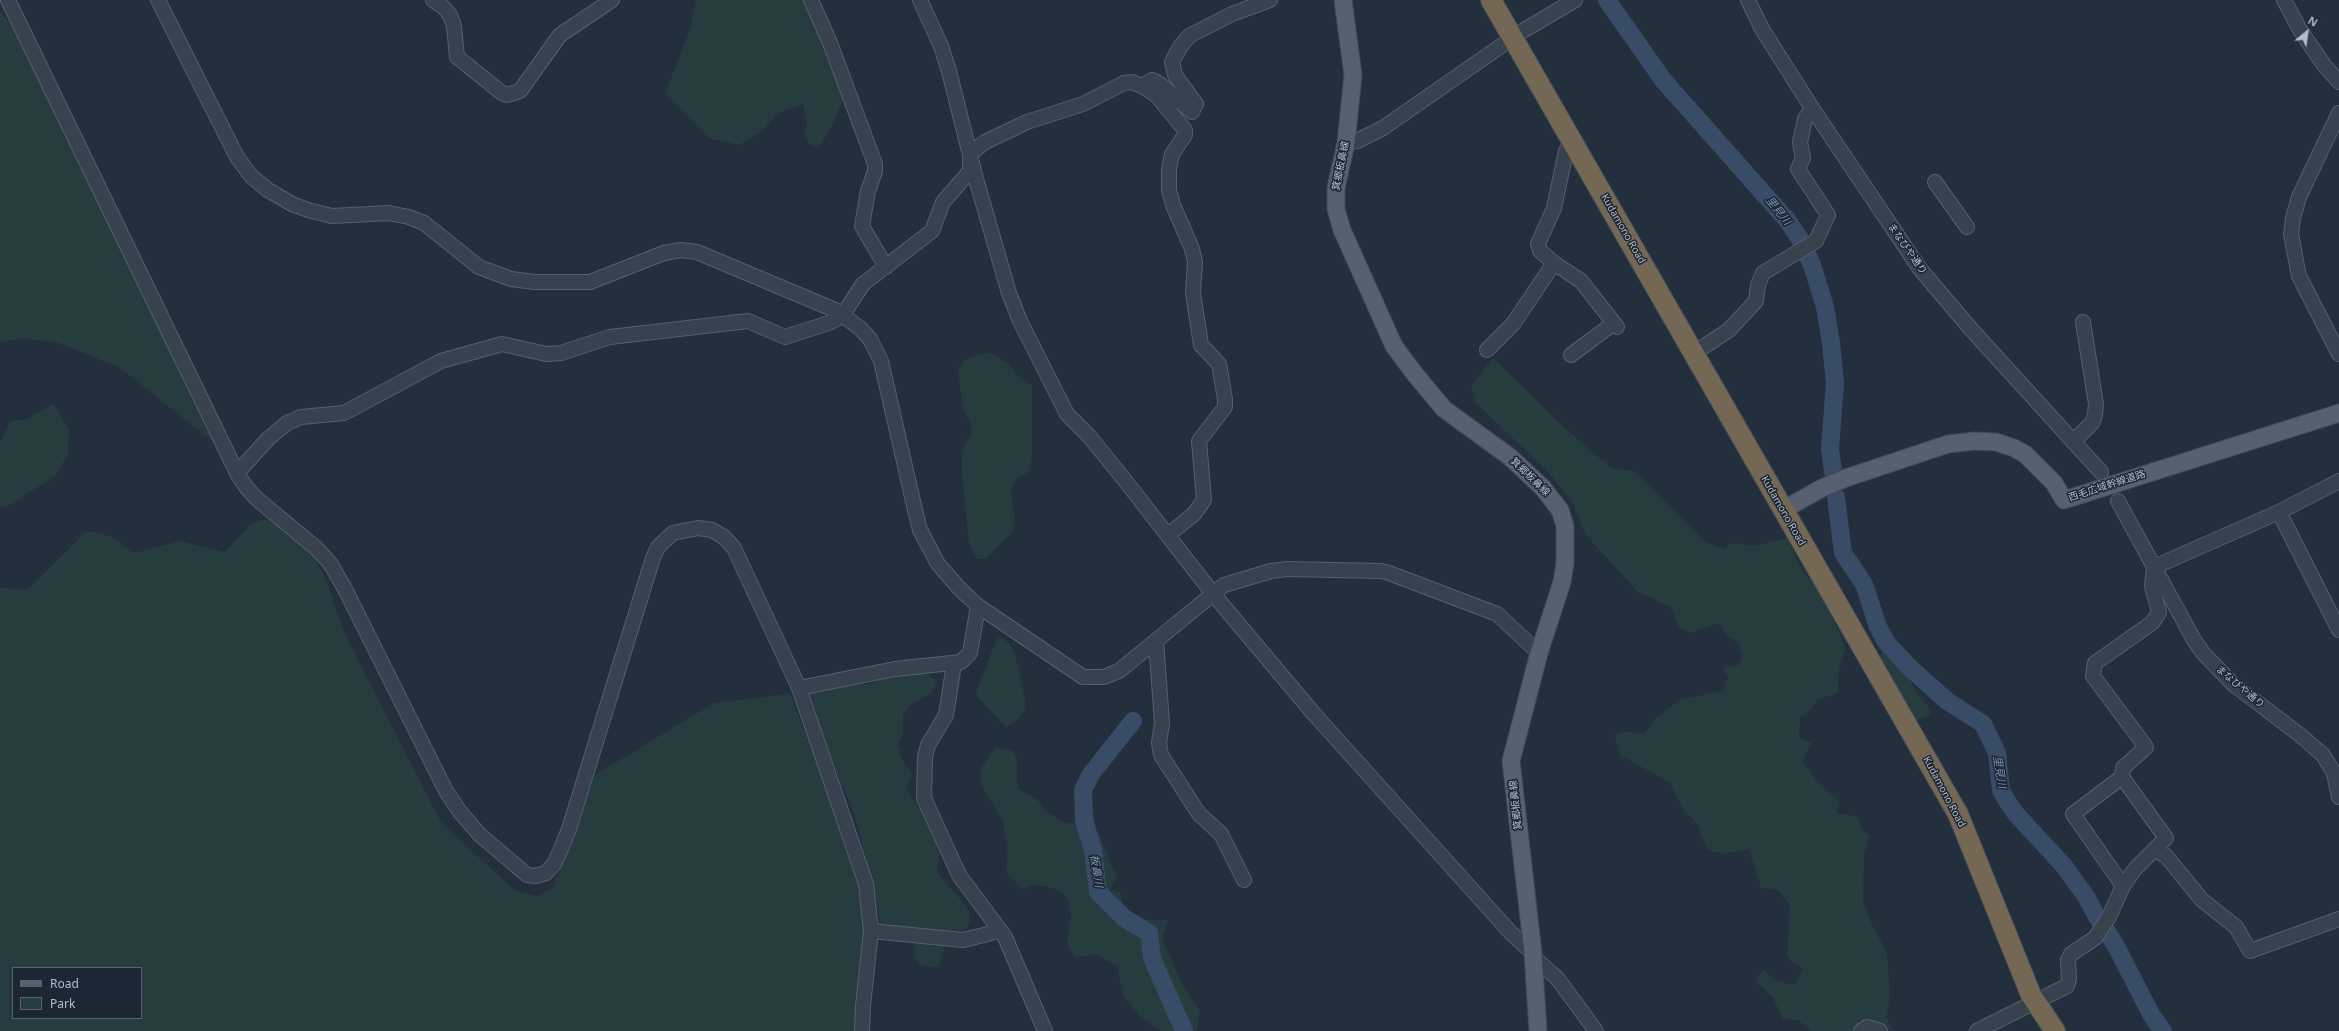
<!DOCTYPE html>
<html>
<head>
<meta charset="utf-8">
<style>
  body { margin:0 }
  #map { position:relative; width:2339px; height:1031px; overflow:hidden; background:#242f3e; font-family:"Noto Sans",sans-serif }
  canvas { display:block }
  .legend { position:absolute; left:12px; top:967px; width:130px; height:52px; box-sizing:border-box; background:#1d2633; border:1px solid #59626f; margin:0; padding:5px 7px; list-style:none; font-size:12px; color:#b4bcc9 }
  .legend li { display:flex; align-items:center; gap:8px; height:20px }
  .legend b { width:20px; border:1px solid #59626f }
  .north { position:absolute; left:2287px; top:12px; width:40px; height:40px; -webkit-text-stroke:3px #1d2633; paint-order:stroke; rotate:29deg; font-size:11px; font-weight:700; line-height:16px; text-align:center; color:#b4bcc9 }
  .north::after { content:''; display:block; margin:auto; width:14px; height:18px; background:#b4bcc9; clip-path:polygon(50% 0,100% 100%,50% 72%,0 100%) }
</style>
</head>
<body>
<div id="map">
<canvas width="2339" height="1031"></canvas>
<ul class="legend">
<li><b style="height:5px;background:#56606e"></b>Road</li>
<li><b style="height:11px;background:#263c3f"></b>Park</li>
</ul>
<div class="north">N</div>
</div>
<script>
const ctx = document.querySelector('canvas').getContext('2d');
ctx.lineJoin = 'round';
function fill(path, color) { ctx.fillStyle = color; ctx.fill(path, 'evenodd'); }
const poly = rows => new Path2D(rows.map(r => 'M' + r).join(''));
function stroke(path, color, width, dash) { ctx.strokeStyle = color; ctx.lineWidth = width; ctx.lineCap = dash ? 'butt' : 'round'; ctx.setLineDash(dash || []); ctx.stroke(path); }
function drawText(font, color, halo, rows, align = 'center') {
  ctx.font = font + ' "Noto Sans","Noto Sans JP",sans-serif'; ctx.lineWidth = 3; ctx.setLineDash([]); ctx.textBaseline = 'middle'; ctx.strokeStyle = halo; ctx.fillStyle = color; for (const [text, x, y, turn = 0] of rows) {
    ctx.save(); ctx.translate(x, y); ctx.rotate((+turn || 0) * Math.PI / 180); ctx.textAlign = isNaN(turn) ? turn : align; if (halo) ctx.strokeText(text, 0, 0); ctx.fillText(text, 0, 0); ctx.restore();
  }
}
const green = poly([
  [696,0,807,0,845,95,832,126,819,148,808,143,804,135,807,122,803,104,778,113,762,131,739,145,709,138,665,94,691,27],
  [0,10,25,46,212,441,120,368,60,343,21,338,0,343],
  [991,353,1008,363,1017,375,1032,386,1032,457,1029,471,1015,481,1011,492,1015,519,1013,531,986,559,976,559,969,543,962,475,962,451,972,431,970,421,963,409,958,370,965,360,980,354],
  [1493,358,1565,428,1611,468,1634,471,1706,542,1725,549,1730,543,1754,546,1787,538,1801,568,1825,598,1845,648,1839,669,1838,693,1818,699,1810,710,1800,718,1799,738,1812,743,1805,754,1803,762,1816,780,1840,802,1837,813,1858,817,1863,831,1869,835,1864,856,1863,901,1873,927,1887,953,1890,993,1887,1017,1890,1026,1894,1031,1876,1023,1858,1020,1858,1031,1811,1031,1798,1020,1783,1019,1773,998,1756,981,1763,969,1776,981,1795,985,1803,969,1787,957,1790,904,1777,890,1761,888,1749,849,1725,854,1707,850,1697,823,1683,809,1670,783,1620,755,1615,735,1626,732,1644,734,1657,717,1681,699,1724,691,1728,677,1722,668,1739,665,1743,654,1739,644,1727,636,1718,623,1690,633,1678,627,1671,607,1638,592,1585,534,1572,502,1550,474,1475,402,1471,385],
  [53,404,69,430,68,454,55,476,10,505,0,507,0,443,10,421,26,420],
  [270,518,311,553,326,579,345,634,441,822,514,890,537,896,553,888,595,775,714,703,790,694,852,854,865,920,859,1031,0,1031,0,588,27,590,87,531,110,536,134,553,180,541,225,552,252,523],
  [13,968,141,968,141,1018,13,1018],
  [998,636,1010,644,1015,655,1025,699,1025,709,1020,717,1006,728,978,697,976,692],
  [1887,648,1904,665,1918,696,1931,709,1929,716,1916,720,1907,712,1880,660,1882,650],
  [909,672,919,672,928,675,937,682,931,693,910,705,903,714,903,733,897,745,902,760,913,774,905,789,917,803,937,840,939,853,937,873,964,903,969,912,971,923,965,929,958,931,880,925,877,903,855,816,823,739,810,691,841,685,870,684],
  [996,747,1013,751,1017,759,1017,788,1037,799,1045,810,1063,823,1080,822,1078,792,1099,773,1090,791,1096,828,1117,878,1110,890,1120,892,1123,903,1138,920,1168,920,1162,939,1184,988,1200,1011,1197,1031,1161,1031,1139,1015,1124,997,1117,966,1095,954,1075,957,1067,944,1071,913,1069,903,1063,893,1050,887,1034,885,1023,889,1009,876,1006,868,1008,846,1002,819,981,785,981,768],
  [917,940,945,943,940,964,935,967,922,966,914,958,913,948]
]);
const river = poly([
  [1607,0,1663,80,1787,220,1800,239,1812,265,1825,307,1831,343,1835,383,1830,449,1833,471],
  [1836,497,1843,553,1864,584,1878,627,1886,642,1909,667,1947,701,1983,724,1997,753,2001,790,2007,801,2016,814,2064,866,2087,898,2096,915,2116,946,2152,1016,2163,1031],
  [1133,721,1091,774,1083,790,1084,821,1093,850,1098,892,1124,918,1149,933,1152,958,1184,1031]
]);
const minor = poly([
  [8,0,237,473,246,487,257,499,316,548,330,563,345,589,446,791,460,812,480,835,527,875,536,876,546,873,554,864,560,851,569,829,653,558,658,547,673,533,698,528,712,530,724,537,734,548,799,688,866,884,871,931,863,1006,862,1031],
  [158,0,237,157,251,176,268,190,292,204,308,210,332,216,389,213,409,217,424,223,479,267,511,279,534,282,590,282,664,253,681,250,697,252,835,310,860,328,870,339,881,361,915,510,920,530,938,564,959,588,978,606,1083,677,1104,677,1119,671,1224,585,1271,571,1287,569,1381,571,1389,573,1497,614,1539,653],
  [433,0,443,7,450,15,454,26,457,57,502,93,507,95,520,91,560,35,612,0],
  [811,0,830,43,875,164,875,171,868,191,862,226,886,267],
  [920,0,941,46,949,71,976,179,1009,293,1020,321,1067,414,1089,436,1127,483,1214,595,1314,714,1511,933,1533,953],
  [1748,0,1762,29,1812,108,1920,269,1970,328,2101,472],
  [2284,0,2300,30,2324,65,2339,82],
  [1142,86,1152,80,1160,84,1192,112,1196,104,1175,75,1172,62,1180,47,1189,36,1232,14,1270,0],
  [2339,113,2299,197,2293,218,2291,234,2299,276,2339,354],
  [1346,143,1357,141,1383,128,1521,32,1575,0],
  [1935,182,1967,227],
  [1554,263,1581,281,1617,327],
  [1487,350,1513,324,1554,263,1540,251,1538,244,1554,208,1566,151,1572,141],
  [1694,353,1729,330,1756,301,1758,285,1763,273,1816,241,1828,215,1798,169,1803,158,1800,142,1805,119,1812,108],
  [1571,355,1614,323],
  [2073,442,2092,423,2095,415,2096,404,2083,322],
  [237,473,268,439,287,423,301,417,344,413,441,361,502,344,546,354,561,353,610,337,748,321,785,337,829,323,842,316,863,284,932,231,943,202,970,171,970,154,985,142,1027,122,1083,104,1124,83,1132,82,1142,86,1156,95,1185,130,1185,135,1172,154,1169,169,1169,190,1173,205,1192,249,1195,262,1193,293,1201,345,1219,364,1225,399,1225,407,1199,441,1204,500,1194,514,1168,535],
  [2118,501,2194,640,2203,653,2233,684,2300,735,2323,755,2334,773,2339,797],
  [2279,512,2339,630],
  [1156,641,1162,723,1159,743,1161,755,1199,814,1221,834,1244,880],
  [954,664,946,715,928,745,925,757,924,798,959,875,1005,937,1045,1031],
  [799,688,895,669,961,662,970,653,978,606],
  [2155,850,2166,856,2202,900,2236,927,2250,951,2339,919],
  [2123,886,2073,814,2122,777,2123,768,2146,747,2093,676,2095,663,2152,623,2157,616,2159,612,2152,586,2154,567,2279,512,2339,481],
  [871,931,963,940,988,934,999,930],
  [1533,960,1540,963,1557,978,1596,1031],
  [1861,1031,1867,1027,1880,1031],
  [1977,1031,2067,986,2069,979,2068,960,2071,954,2095,938,2109,917,2123,886,2135,869,2166,838,2122,777]
]);
const major = poly([
  [1343,0,1353,75,1346,143,1336,188,1336,209,1342,230,1394,346,1414,373,1444,409,1510,457,1543,488,1560,510,1565,526,1565,563,1562,582,1539,653,1511,761,1533,953,1538,1031],
  [1783,510,1822,488,1846,478,1948,444,1974,441,1996,442,2014,448,2025,454,2054,483,2064,500,2339,413]
]);
const highway = poly([
  [1491,0,1958,814,2031,995,2055,1031]
]);
const streetNames = [
  ["箕郷板鼻線",1341,166,-79],
  ["Kudamono Road",1623,229,60],
  ["まなびや通り",1907,249,55],
  ["箕郷板鼻線",1530,477,44],
  ["西毛広域幹線道路",2107,486,-18],
  ["Kudamono Road",1783,511,60],
  ["まなびや通り",2240,687,40],
  ["Kudamono Road",1944,792,62],
  ["箕郷板鼻線",1516,805,-96]
];
const waterNames = [
  ["里見川",1778,211,51],
  ["里見川",1999,772,81],
  ["板鼻川",1096,871,82]
];
fill(green, '#263c3f');
stroke(river, '#394c67', 18);
stroke(minor, '#565f6c', 16);
stroke(major, '#414a57', 19);
stroke(highway, '#434c59', 22);
stroke(minor, '#38414e', 14);
stroke(major, '#56606e', 17);
stroke(highway, '#746855', 20);
drawText('10px', '#b4bcc9', '#1d2633', streetNames);
drawText('italic 11px', '#7c92b1', '#1d2633', waterNames);
</script>
</body>
</html>
